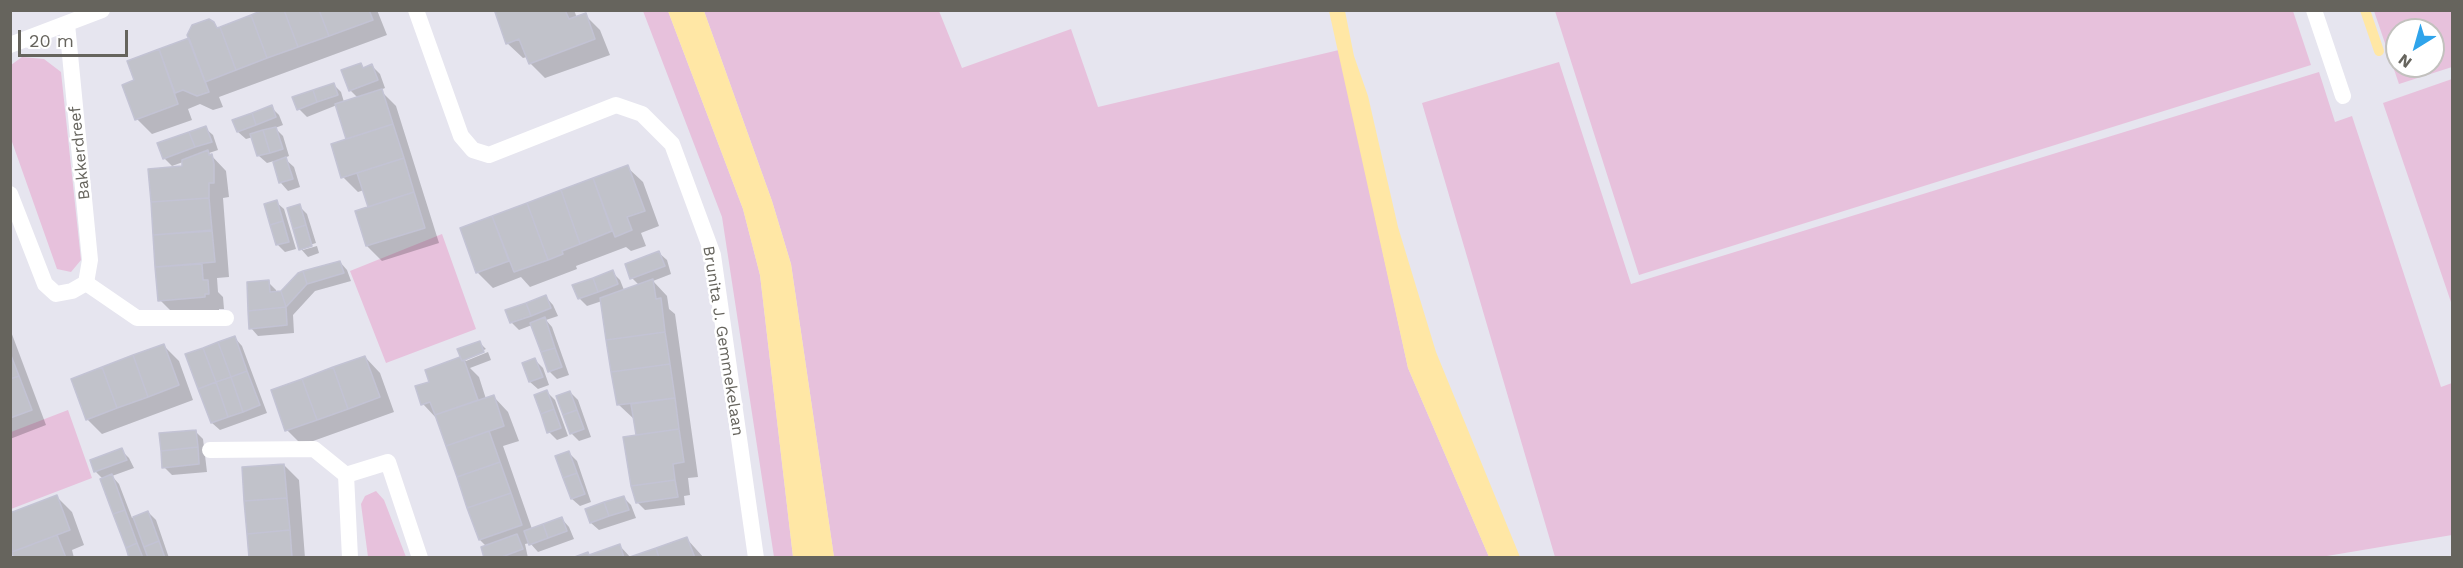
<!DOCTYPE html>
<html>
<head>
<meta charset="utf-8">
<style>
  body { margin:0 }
  #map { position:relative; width:2463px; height:568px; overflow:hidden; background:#e6e5ef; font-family:"Work Sans",sans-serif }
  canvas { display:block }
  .frame { position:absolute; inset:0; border:12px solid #66645d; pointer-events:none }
  .north { position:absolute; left:2385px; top:18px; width:60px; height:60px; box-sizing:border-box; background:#fff; border:2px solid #c2c1be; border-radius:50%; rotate:217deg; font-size:16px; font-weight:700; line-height:24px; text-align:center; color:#66645d }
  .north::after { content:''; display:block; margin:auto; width:21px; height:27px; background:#2fa4eb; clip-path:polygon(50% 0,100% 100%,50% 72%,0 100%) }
  .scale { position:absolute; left:18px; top:30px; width:110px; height:27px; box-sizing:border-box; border:3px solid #66645d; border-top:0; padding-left:8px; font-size:18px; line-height:21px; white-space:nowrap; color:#66645d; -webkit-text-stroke:4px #fff; paint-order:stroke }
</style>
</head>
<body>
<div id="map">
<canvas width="2463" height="568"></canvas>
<div class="frame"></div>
<div class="north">N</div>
<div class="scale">20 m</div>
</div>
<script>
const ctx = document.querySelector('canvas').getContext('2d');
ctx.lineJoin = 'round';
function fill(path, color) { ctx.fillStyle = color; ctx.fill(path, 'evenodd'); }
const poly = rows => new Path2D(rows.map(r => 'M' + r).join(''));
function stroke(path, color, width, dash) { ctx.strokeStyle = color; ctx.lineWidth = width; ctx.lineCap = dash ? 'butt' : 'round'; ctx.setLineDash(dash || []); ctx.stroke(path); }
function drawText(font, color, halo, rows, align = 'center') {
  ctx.font = font + ' "Work Sans",sans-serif'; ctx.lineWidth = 5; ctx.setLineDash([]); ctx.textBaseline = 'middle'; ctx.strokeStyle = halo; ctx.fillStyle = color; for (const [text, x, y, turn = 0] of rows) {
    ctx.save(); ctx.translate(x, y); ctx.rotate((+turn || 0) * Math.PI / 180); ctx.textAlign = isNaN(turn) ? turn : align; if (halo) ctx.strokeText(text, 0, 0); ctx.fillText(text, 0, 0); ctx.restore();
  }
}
const green = poly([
  [643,11,668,11,743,209,760,275,793,557,774,557,722,217],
  [704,11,939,11,962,68,1071,29,1098,107,1339,50,1408,368,1489,557,834,557,791,264,772,201],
  [1555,11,2293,11,2311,65,1639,275],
  [2374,11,2452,11,2452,67,2399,84],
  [2397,30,2433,30,2433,66,2397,66],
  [22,57,44,59,61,72,81,260,71,272,57,269,11,139,11,65],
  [1559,62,1631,284,2319,72,2335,122,2352,116,2441,387,2452,383,2452,535,2315,558,1555,557,1422,103],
  [2452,79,2452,305,2383,103],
  [442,234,476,329,386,363,350,271],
  [68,410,92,478,11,509,11,432],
  [376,491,384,500,406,557,368,557,361,504,365,496]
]);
const water = poly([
  [668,11,704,11,772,201,791,264,834,557,793,557,760,275,743,209],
  [1329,11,1345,11,1354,56,1368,96,1398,227,1436,352,1520,557,1489,557,1408,368]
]);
const shadow = poly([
  [268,10,377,10,387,35,219,97,223,107,213,110,200,104,188,109,192,120,152,134,137,119,136,81,129,62,191,39,213,23,219,29],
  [504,10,574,10,577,18,585,15,600,30,610,55,545,78,530,63,527,57,523,58,507,43],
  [361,65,365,69,372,66,380,74,385,88,380,90,396,106,439,243,382,261,367,246,370,208,364,190,358,192,343,177,348,140,337,105,307,117,299,109,333,84,341,92,344,102,358,98,350,90],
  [271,107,279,115,283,125,275,128,283,136,289,156,284,158,294,167,300,187,288,191,281,183,274,161,267,163,259,156,253,137,246,139,238,132,234,121],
  [205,128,213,135,218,150,209,153,226,171,229,197,223,198,229,277,217,278,218,292,223,297,224,309,219,309,219,312,175,315,160,300,150,170,184,167,183,162,172,166,164,158,159,144],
  [627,167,643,182,659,226,641,233,646,246,631,251,626,247,576,266,577,269,530,287,521,277,493,288,478,273,462,229],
  [276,202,284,209,296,249,285,252,278,245],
  [299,206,307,214,316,243,303,247,303,250,317,246,319,253,308,257,301,249],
  [659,253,667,260,671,274,653,281,667,296,669,309,675,314,698,477,688,478,690,495,684,496,685,505,645,510,637,502,637,437,635,420,619,405,602,301,587,306,579,298,612,272,620,280,624,290,639,285,632,278],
  [340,262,347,270,351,281,315,291,293,315,294,333,258,336,251,328,268,282,276,290,276,293,282,293],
  [546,297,553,305,558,316,546,320,552,327,569,375,557,379,549,371,532,325,519,330,511,322],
  [10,329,46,425,10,439],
  [235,338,242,346,267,413,220,430,212,423],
  [480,343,486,349,464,359,466,361,488,352,491,360,470,368,479,377,486,399,493,396,508,412,519,441,503,446,532,529,562,519,569,527,574,539,538,552,530,543,525,544,528,558,486,558,486,546,480,540,438,420,423,404,431,383,465,364,459,350],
  [164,346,179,361,193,400,102,434,87,419],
  [365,357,380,373,394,412,302,445,287,430],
  [535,360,543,368,549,385,538,389,530,382,524,363],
  [547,392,555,400,568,436,557,440,549,432],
  [570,392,578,400,591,437,579,441,571,433],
  [195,431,203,439,207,472,172,475,164,467],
  [121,450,129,458,134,468,112,476,119,484,132,518,148,512,156,520,169,558,131,558,103,479,96,472,92,461],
  [569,453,577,461,591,502,580,506,572,499,557,457],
  [284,465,299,480,305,558,251,558],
  [57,497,72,512,84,545,72,550,74,558,15,558,10,546,10,514],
  [623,497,631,505,636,518,599,530,591,523],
  [687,539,704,558,632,558],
  [620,546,631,558,576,558,587,554,590,556]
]);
const stream = poly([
  [2365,10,2379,51]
]);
const building = poly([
  [263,10,284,10,298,47,267,58,251,15,263,10],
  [284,10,319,10,329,36,298,47,284,10],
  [319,10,369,10,373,20,329,36,319,10],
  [500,10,565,10,569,19,586,13,595,39,529,64,519,39,506,44,495,12,500,10],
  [251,15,267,58,236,70,220,27,251,15],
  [209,19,214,22,217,28,220,27,236,70,205,82,187,35,192,25,209,19],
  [189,38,209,92,197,96,183,90,175,93,159,49,189,38],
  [159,49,178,104,135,120,122,85,134,80,127,61,159,49],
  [361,63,363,68,372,64,378,80,349,91,341,70,361,63],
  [334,83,338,95,317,102,313,90,334,83],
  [382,89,393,124,346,139,335,104,382,89],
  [313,90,317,102,297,110,292,97,313,90],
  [272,105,276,117,256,125,252,113,272,105],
  [252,113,256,125,237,132,232,120,252,113],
  [393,124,404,158,341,178,331,144,393,124],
  [206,126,212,142,195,147,189,132,206,126],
  [276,127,283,149,270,153,263,130,276,127],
  [263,130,270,153,257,156,250,134,263,130],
  [189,132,195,147,163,159,157,143,189,132],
  [208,150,209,155,212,154,214,164,214,183,209,183,209,198,151,202,148,169,182,166,182,160,208,150],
  [286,157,293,179,279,183,273,162,286,157],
  [404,158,414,192,368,207,357,173,404,158],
  [628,165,645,211,627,217,632,230,615,237,593,178,628,165],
  [593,178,612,231,580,244,561,190,593,178],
  [561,190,580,244,562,251,563,254,548,260,527,203,561,190],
  [414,192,425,228,366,246,355,211,414,192],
  [209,198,212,231,153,235,151,202,209,198],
  [277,200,283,221,270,225,264,204,277,200],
  [527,203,548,260,514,272,492,216,527,203],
  [300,204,306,225,293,229,287,208,300,204],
  [492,216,509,261,476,273,460,228,492,216],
  [283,221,289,242,276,245,270,225,283,221],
  [306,225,312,246,299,250,293,229,306,225],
  [212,230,215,262,155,267,153,235,212,230],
  [659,251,665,266,630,279,625,264,659,251],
  [340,261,344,273,307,284,303,271,340,261],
  [202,264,203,280,208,280,209,294,205,294,205,297,158,301,155,267,202,264],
  [613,270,618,284,598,292,593,278,613,270],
  [303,271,307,284,286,307,281,291,298,273,303,271],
  [593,278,598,292,578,299,572,285,593,278],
  [653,279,656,299,661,298,665,332,606,340,600,298,653,279],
  [269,280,270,292,281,291,286,307,248,311,247,282,269,280],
  [546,295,551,308,531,316,526,303,546,295],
  [526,303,531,316,510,323,505,310,526,303],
  [286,307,287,325,249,329,248,311,286,307],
  [545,317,555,348,541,352,530,323,545,317],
  [665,332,670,364,611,372,606,340,665,332],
  [235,336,247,371,231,377,218,342,235,336],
  [480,341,484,352,462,361,457,349,480,341],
  [218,342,231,377,216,382,203,348,218,342],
  [164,344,179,385,148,397,133,355,164,344],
  [203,348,216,382,198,389,185,354,203,348],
  [555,348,562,367,548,372,541,352,555,348],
  [10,353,19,376,10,379,10,353],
  [133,355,148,397,117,408,102,367,133,355],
  [365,356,380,397,348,409,333,367,365,356],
  [460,357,462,361,464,360,478,400,435,415,430,402,421,405,415,386,429,382,425,370,460,357],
  [535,358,543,377,529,382,522,363,535,358],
  [670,364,675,398,617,405,611,372,670,364],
  [102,367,117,408,86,420,71,379,102,367],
  [333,367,348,409,317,420,302,379,333,367],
  [247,371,260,405,243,412,231,377,247,371],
  [19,376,32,410,10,418,10,379,19,376],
  [231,377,243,412,228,417,216,382,231,377],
  [302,379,317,420,285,431,271,390,302,379],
  [216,382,228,417,211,423,198,389,216,382],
  [547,390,554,409,541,414,534,395,547,390],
  [570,391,577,410,563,415,556,396,570,391],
  [494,395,504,426,446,446,435,415,494,395],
  [675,398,679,429,636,435,631,404,675,398],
  [554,409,561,428,547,433,541,414,554,409],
  [577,410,584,429,570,434,563,415,577,410],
  [679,429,684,462,673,464,675,480,631,486,623,437,679,429],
  [196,430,198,447,161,451,159,433,196,430],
  [489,431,500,462,457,477,446,446,489,431],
  [198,447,199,464,162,468,161,451,198,447],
  [122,448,127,460,94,472,90,460,122,448],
  [569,451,577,473,563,478,555,456,569,451],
  [500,462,511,493,467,508,457,477,500,462],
  [284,464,287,498,244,501,242,467,284,464],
  [577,473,585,494,571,499,563,478,577,473],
  [112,474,125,510,113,514,100,479,112,474],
  [675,480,678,497,636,503,631,486,675,480],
  [511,493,522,525,479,540,467,508,511,493],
  [57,495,70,530,12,552,10,513,57,495],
  [624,496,629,510,609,516,604,502,624,496],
  [287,498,290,530,247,534,244,501,287,498],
  [604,502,609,516,590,523,585,509,604,502],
  [125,510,137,543,126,548,113,514,125,510],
  [148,511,159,541,144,547,133,517,148,511],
  [562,517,567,531,548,538,543,524,562,517],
  [543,524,548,538,529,545,524,531,543,524],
  [290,530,292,558,249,558,247,534,290,530],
  [517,534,523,549,499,558,484,558,481,547,517,534],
  [57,535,66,558,14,558,12,552,57,535],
  [687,537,695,558,659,558,656,548,687,537],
  [159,541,165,558,148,558,144,547,159,541],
  [137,543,143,558,129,558,126,548,137,543],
  [620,544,624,558,590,558,589,555,620,544],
  [656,548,659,558,627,558,656,548],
  [588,552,590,558,572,558,588,552]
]);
const service = poly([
  [2314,10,2343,96],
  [86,283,137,318,226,318],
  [210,450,314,449,346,475]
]);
const minor = poly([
  [416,10,461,136,473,150,489,155,616,105,642,114,672,144,713,255,756,558],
  [10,45,102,10],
  [10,194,45,284,56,294,72,291,86,283,90,260,67,24],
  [350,558,346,475,388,462,420,558]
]);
const streetNames = [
  ["Bakkerdreef",80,153,-96],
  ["Brunita J. Gemmekelaan",723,341,81]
];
fill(green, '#e7c1dc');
fill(water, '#ffe7a5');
fill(shadow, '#0003');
stroke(stream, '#ffe7a5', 10);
fill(building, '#c1c2ca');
stroke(building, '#c3c3d4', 1.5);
stroke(service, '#fff', 16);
stroke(minor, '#fff', 16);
drawText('16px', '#66645d', '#fff', streetNames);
</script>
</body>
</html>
